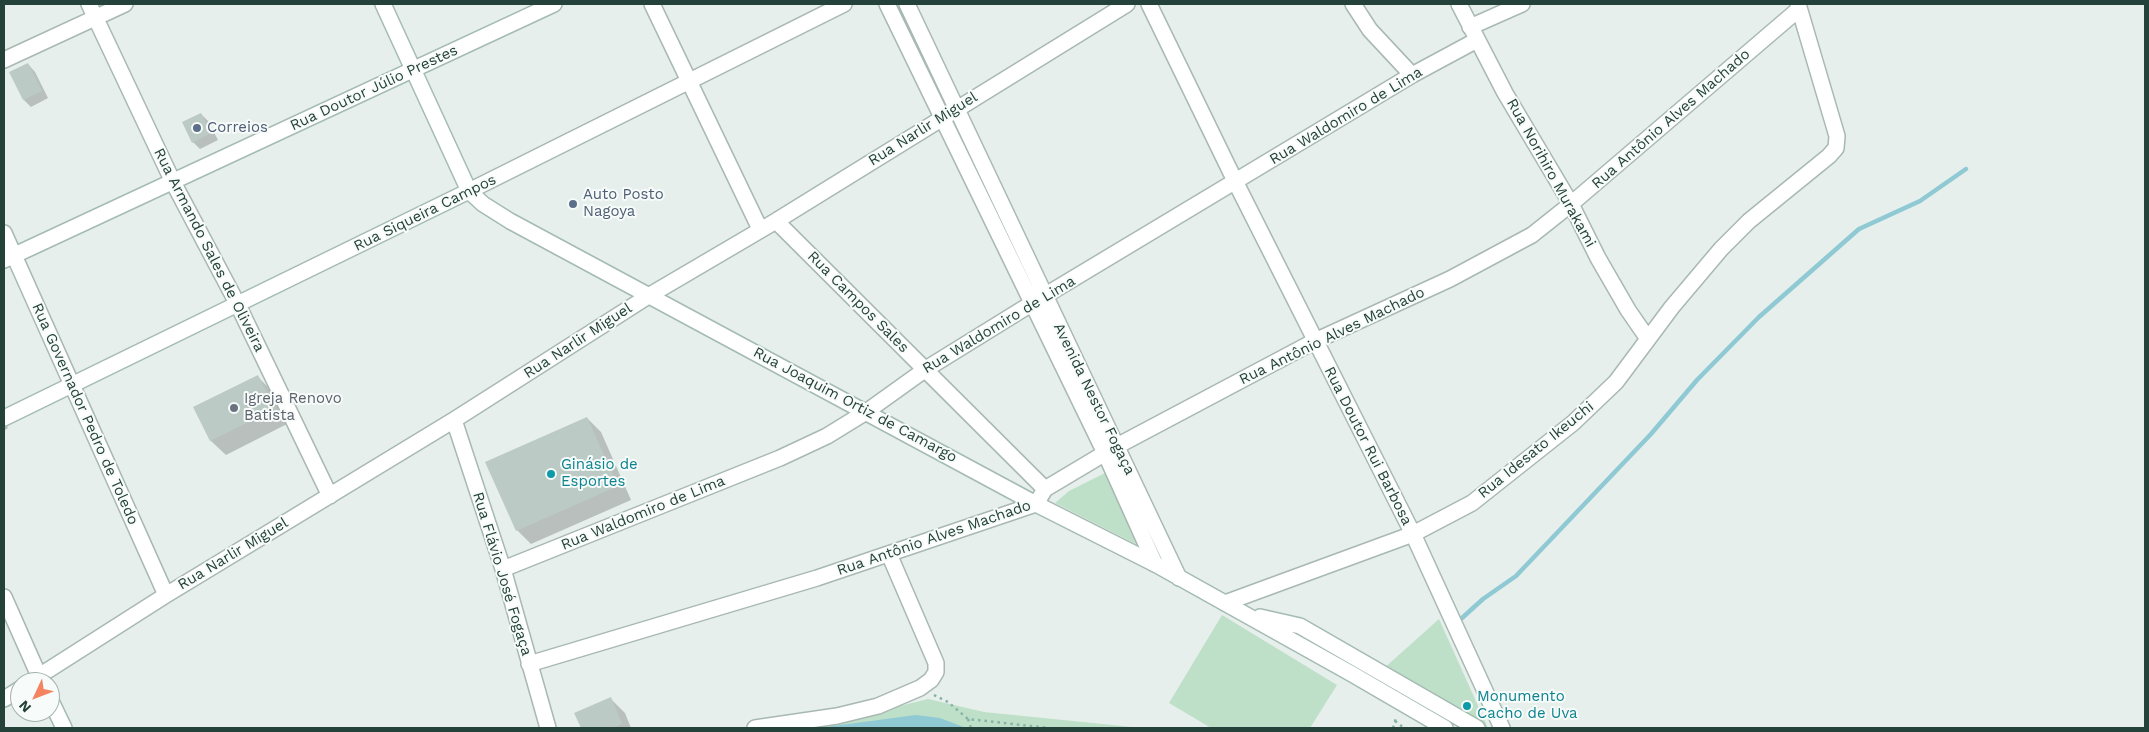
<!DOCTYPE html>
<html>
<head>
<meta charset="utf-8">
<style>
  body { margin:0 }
  #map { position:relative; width:2149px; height:732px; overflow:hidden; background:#e6efeb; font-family:"Work Sans",sans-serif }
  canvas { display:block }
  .frame { position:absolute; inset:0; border:5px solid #24423a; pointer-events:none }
  .north { position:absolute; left:10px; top:672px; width:50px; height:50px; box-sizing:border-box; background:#f7fbf9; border:1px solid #a3b1ad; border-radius:50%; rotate:227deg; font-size:14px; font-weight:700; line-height:20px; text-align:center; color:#24423a }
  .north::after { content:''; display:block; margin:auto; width:18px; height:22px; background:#f4845f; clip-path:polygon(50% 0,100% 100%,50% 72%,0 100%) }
</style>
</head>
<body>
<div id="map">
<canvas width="2149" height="732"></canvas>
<div class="frame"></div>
<div class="north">N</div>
</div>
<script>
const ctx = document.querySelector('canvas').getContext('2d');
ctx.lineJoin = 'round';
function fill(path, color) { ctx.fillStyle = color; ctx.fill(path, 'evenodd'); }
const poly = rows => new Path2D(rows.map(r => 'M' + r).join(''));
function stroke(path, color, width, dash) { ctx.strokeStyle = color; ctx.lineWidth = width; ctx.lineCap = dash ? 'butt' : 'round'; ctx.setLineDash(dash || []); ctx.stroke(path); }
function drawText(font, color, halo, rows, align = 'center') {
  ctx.font = font + ' "Work Sans",sans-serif'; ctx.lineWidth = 4; ctx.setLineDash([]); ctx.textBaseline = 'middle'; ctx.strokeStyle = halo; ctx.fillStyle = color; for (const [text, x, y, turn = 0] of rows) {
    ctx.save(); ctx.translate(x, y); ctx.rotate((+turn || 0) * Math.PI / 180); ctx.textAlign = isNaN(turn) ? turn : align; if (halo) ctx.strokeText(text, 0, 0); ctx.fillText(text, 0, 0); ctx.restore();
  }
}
const green = poly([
  [1105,473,1134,533,1136,544,1055,503,1069,491],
  [1222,615,1337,685,1310,728,1211,728,1169,703],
  [1439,619,1488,728,1382,670],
  [928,699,984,712,1142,728,790,728,843,720]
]);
const water = poly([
  [916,715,940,718,966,728,818,728]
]);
const shadow = poly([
  [28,64,35,72,48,98,31,107,24,100,11,73],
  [201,114,208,121,218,140,200,149,193,142],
  [258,377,272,391,289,423,226,455,211,441,195,408],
  [587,418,601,432,631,500,531,544,517,530],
  [4,419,8,428,4,431],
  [611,699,625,713,631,728,583,728,576,713]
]);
const stream = poly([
  [1462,618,1483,599,1516,576,1651,434,1697,380,1759,317,1859,229,1920,201,1966,169]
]);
const building = poly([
  [28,63,42,91,23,100,9,72],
  [201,113,211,133,192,143,182,122],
  [258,375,275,409,210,441,193,407],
  [587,417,618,486,516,531,485,462],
  [611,697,622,724,613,728,581,728,574,713]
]);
const path = poly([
  [934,695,948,702,968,719,1049,728],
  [968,719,971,728],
  [1395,721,1404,728],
  [1393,728,1396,718]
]);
const minor = poly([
  [89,4,173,182,238,305,330,496],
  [652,4,760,229],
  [887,4,1105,453,1155,564],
  [907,4,1179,578],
  [1149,4,1236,183,1413,534,1502,728],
  [1353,4,1370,30,1412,75],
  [1459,4,1505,93,1571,204,1598,258,1628,310,1648,339],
  [1470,27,1522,4],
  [4,60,125,4],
  [469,191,844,4],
  [776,221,1045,489],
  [4,233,166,595],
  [454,420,503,569,548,728],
  [503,569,780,458,827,436,866,412,926,369,1031,304,1412,75,1477,40],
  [4,597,39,676,166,595,454,420,650,295,776,221,1127,4],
  [1225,603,1413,534,1472,503,1573,423,1616,382,1672,307,1721,249,1749,221,1829,156,1836,148,1837,136,1798,4],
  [529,664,817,578,1036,504,1045,489,1117,446,1315,341,1450,279,1532,235,1571,204,1799,9],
  [755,728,837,716,878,706,920,688,931,680,936,672,936,663,889,554]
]);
const secondary = poly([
  [383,4,469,191,483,204,510,221,1036,504,1155,564,1352,674,1445,728],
  [4,260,554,4],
  [4,418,469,191],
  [1260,617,1300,626,1477,728],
  [31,682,39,676,42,682],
  [4,699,20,689],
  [50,699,64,728]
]);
const markers = [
  [197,128,5,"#5c6f8a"],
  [573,204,5,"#5c6f8a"],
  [234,408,5,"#6b7280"],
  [551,474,5,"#0f9aa8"],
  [1467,706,5,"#0f9aa8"]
];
const streetNames = [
  ["Rua Doutor Júlio Prestes",374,88,-25],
  ["Rua Waldomiro de Lima",1346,116,-31],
  ["Rua Antônio Alves Machado",1671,119,-41],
  ["Rua Narlir Miguel",923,129,-32],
  ["Rua Norihiro Murakami",1551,173,61],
  ["Rua Siqueira Campos",425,213,-26],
  ["Rua Armando Sales de Oliveira",209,250,63],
  ["Rua Campos Sales",858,302,45],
  ["Rua Waldomiro de Lima",999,325,-31],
  ["Rua Antônio Alves Machado",1332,336,-26],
  ["Rua Narlir Miguel",578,341,-33],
  ["Avenida Nestor Fogaça",1094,399,64],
  ["Rua Joaquim Ortiz de Camargo",855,405,28],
  ["Rua Governador Pedro de Toledo",85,414,66],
  ["Rua Doutor Rui Barbosa",1368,446,63],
  ["Rua Idesato Ikeuchi",1536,450,-39],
  ["Rua Waldomiro de Lima",643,513,-22],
  ["Rua Antônio Alves Machado",934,538,-19],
  ["Rua Narlir Miguel",233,554,-31],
  ["Rua Flávio José Fogaça",502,574,73]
];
const serviceNames = [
  ["Correios",207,128],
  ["Auto Posto",583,195],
  ["Nagoya",583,212]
];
const worshipNames = [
  ["Igreja Renovo",244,399],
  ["Batista",244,416]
];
const cultureNames = [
  ["Ginásio de",561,465],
  ["Esportes",561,482],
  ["Monumento",1477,697],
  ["Cacho de Uva",1477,714]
];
fill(green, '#bfe0c8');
fill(water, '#8ec9d4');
fill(shadow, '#0003');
stroke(stream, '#8ec9d4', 4.5);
fill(building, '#bbcac4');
stroke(minor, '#a8b8b2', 18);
stroke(secondary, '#a4bbb3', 18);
stroke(path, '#86b3a5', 2.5, [2.5, 4]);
stroke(minor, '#fff', 15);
stroke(secondary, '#fff', 15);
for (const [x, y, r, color] of markers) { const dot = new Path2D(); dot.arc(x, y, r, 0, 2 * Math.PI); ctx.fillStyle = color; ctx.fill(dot); stroke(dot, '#f7fbf9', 2); }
drawText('15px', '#24423a', '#f7fbf9', streetNames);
drawText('15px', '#4e5e75', '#f7fbf9', serviceNames, 'left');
drawText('15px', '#5b616d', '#f7fbf9', worshipNames, 'left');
drawText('15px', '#0d838f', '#f7fbf9', cultureNames, 'left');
</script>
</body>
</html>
